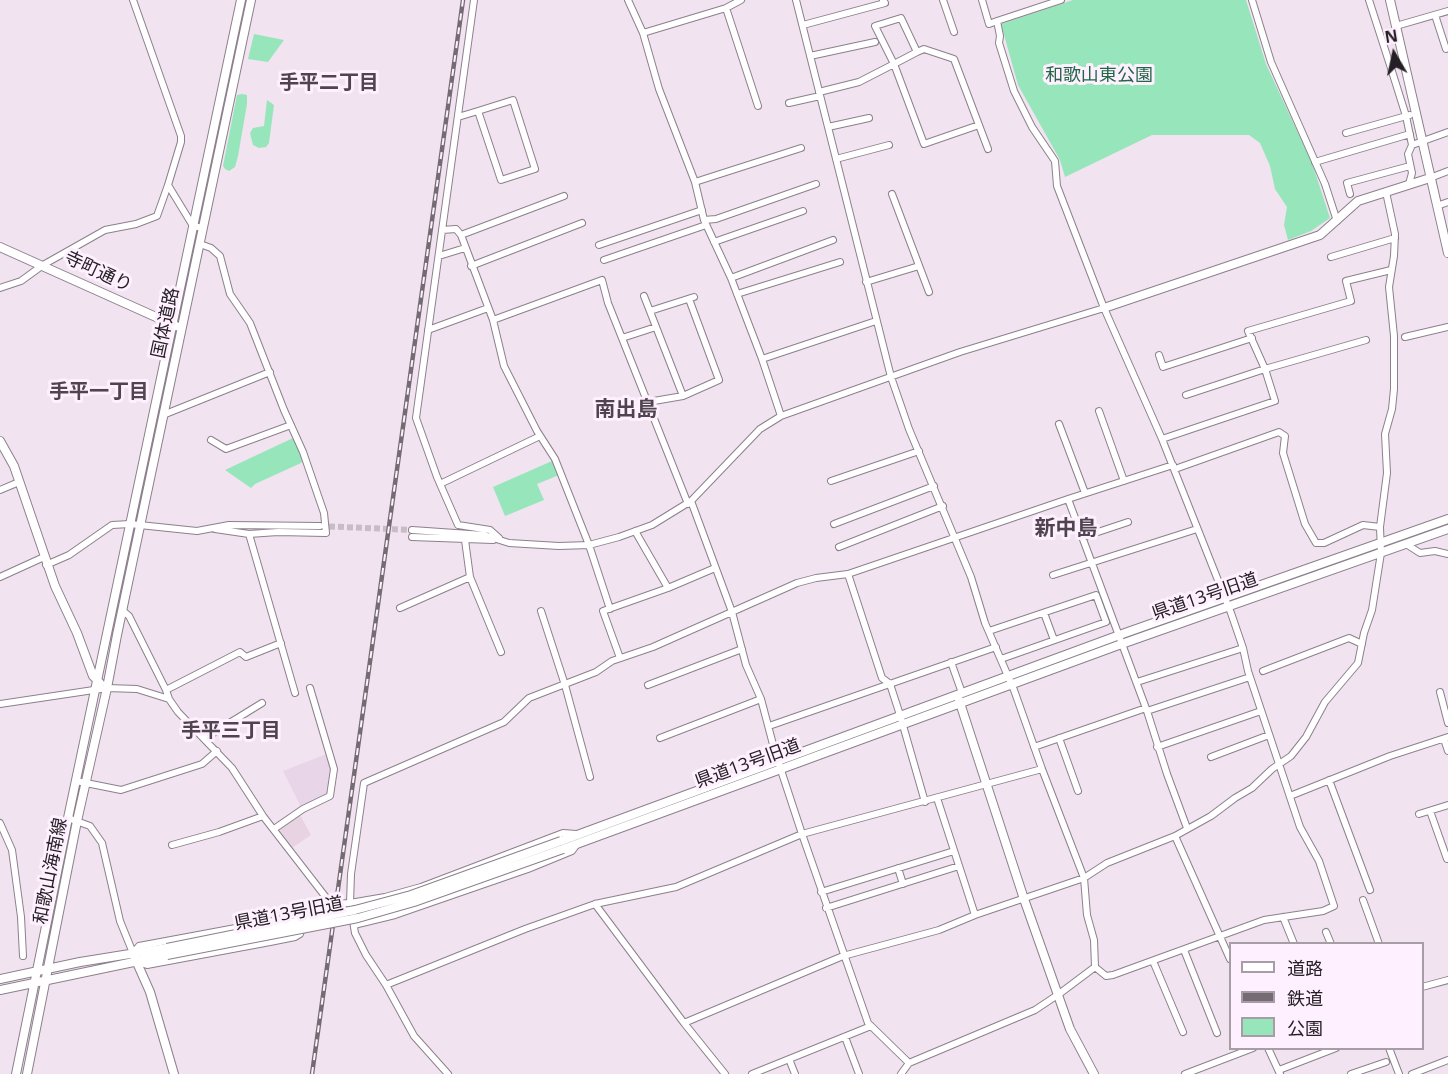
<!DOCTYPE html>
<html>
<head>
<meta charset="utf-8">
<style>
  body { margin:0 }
  #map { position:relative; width:1448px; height:1074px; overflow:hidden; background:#f1e3f0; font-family:"Open Sans","Noto Sans JP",sans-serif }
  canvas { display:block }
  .legend { position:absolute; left:1229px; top:942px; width:195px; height:108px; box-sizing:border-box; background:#fef0fe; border:2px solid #a79da7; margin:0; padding:8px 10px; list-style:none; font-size:18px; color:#252025 }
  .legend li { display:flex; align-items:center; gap:12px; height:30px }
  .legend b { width:30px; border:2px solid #a79da7 }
  .north { position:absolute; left:1364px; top:24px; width:60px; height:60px; -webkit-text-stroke:4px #fef0fe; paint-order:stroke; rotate:351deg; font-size:16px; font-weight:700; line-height:24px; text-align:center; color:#252025 }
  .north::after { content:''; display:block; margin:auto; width:21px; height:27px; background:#252025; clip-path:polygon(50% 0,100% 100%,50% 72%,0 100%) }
</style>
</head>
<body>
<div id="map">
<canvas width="1448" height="1074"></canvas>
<ul class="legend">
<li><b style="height:8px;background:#fff"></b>道路</li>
<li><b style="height:8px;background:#746b73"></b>鉄道</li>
<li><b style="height:16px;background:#97e6bb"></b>公園</li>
</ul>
<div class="north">N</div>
</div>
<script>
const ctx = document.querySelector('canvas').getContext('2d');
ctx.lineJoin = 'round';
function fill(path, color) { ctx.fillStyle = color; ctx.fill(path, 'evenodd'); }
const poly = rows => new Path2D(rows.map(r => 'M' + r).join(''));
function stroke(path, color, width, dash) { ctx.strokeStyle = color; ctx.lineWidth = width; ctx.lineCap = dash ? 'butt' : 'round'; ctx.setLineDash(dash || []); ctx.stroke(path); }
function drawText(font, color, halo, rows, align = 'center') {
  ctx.font = font + ' "Open Sans","Noto Sans JP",sans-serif'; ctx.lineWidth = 6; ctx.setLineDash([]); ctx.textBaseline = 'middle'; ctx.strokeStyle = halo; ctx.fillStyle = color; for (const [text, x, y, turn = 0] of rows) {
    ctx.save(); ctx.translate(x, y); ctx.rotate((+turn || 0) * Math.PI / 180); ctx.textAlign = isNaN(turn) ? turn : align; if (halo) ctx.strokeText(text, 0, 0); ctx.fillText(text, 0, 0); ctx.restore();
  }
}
const commercial = poly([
  [300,815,311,835,292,848,279,830]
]);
const built = poly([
  [329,753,332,770,328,795,302,809,283,771]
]);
const green = poly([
  [1073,0,1246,0,1266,64,1312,163,1330,218,1311,231,1288,240,1284,225,1287,207,1275,189,1270,166,1260,143,1249,135,1152,135,1065,177,1060,160,1018,85,1001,24],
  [254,34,284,40,268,62,248,59],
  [242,94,247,95,247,104,238,156,235,167,229,171,225,169,223,166,237,95],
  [267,100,274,105,269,143,266,147,259,148,253,145,250,133,253,128,264,126],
  [293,438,303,460,301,463,255,484,251,488,225,470],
  [552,461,559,475,537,484,544,500,505,516,493,487]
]);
const streetTunnel = poly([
  [320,526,412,530]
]);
const street = poly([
  [133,0,181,136,181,142,168,185,193,226,203,228],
  [474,0,416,418,437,477,458,525,490,530,499,538],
  [628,0,643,33,659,89,695,182,704,220,731,278,762,359],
  [796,0,891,377,909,429,971,577,985,623,1014,690,1042,769,1084,878,1087,915,1094,940,1095,967,1059,994,1035,1010,909,1063,901,1074],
  [943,0,954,32],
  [982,0,989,24,997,21,1000,36,999,43,1014,91,1032,127,1055,161,1057,186,1104,308,1162,439,1231,613,1243,648,1248,671,1300,827,1319,861,1334,906,1323,911,1264,920,1113,975,1106,976,1095,967],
  [1252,0,1271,62,1325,184,1337,221],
  [1369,0,1390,65],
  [726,8,758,106],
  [1435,15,1446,49],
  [997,21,1061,0],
  [803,25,885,3,883,0],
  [1396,26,1448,11],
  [643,33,726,8,741,0],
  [917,52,901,18,875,26,894,64,917,52,924,49,954,59,988,149],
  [810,56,875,42],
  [1404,62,1390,65,1406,116,1412,145,1448,132],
  [819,92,859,82,894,64,924,144,979,125],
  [789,103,820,96],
  [458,117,478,111,513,100,535,169,501,180,478,111],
  [828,127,869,118],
  [1346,133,1410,115],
  [836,159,889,145],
  [1315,162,1410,134],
  [1430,178,1448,171],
  [695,182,801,148],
  [1409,184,1412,173,1408,154,1412,145],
  [892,194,929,292],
  [1350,194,1347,183,1410,166],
  [1437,206,1448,202],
  [704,220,716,219,816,184],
  [442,230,456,229,461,235,564,196],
  [461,235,493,320,504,366,537,431,555,459,589,545,610,609],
  [714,242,803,211],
  [200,244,211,248,220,256,230,294,250,323,284,410,303,452,324,513,326,533,278,532,249,534],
  [599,245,702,210],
  [439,256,465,248],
  [1331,257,1395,238],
  [604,260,706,225],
  [471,266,582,223],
  [731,278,833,240],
  [866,282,919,266],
  [0,288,21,281,43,265,105,230,136,224,157,216,168,185],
  [737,294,840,262],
  [644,296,683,396],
  [650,311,694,297],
  [493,320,602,280,608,303,688,504],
  [428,330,488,308],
  [1405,337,1448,327],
  [622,338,656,327],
  [1159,355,1163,367,1252,338],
  [1186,395,1265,369,1366,340],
  [648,402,683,396,719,380,689,299],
  [1099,411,1124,481],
  [163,415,270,372],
  [781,416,762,359,876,321],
  [1059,424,1085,493],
  [1162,439,1275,401,1265,369,1248,331,1351,301,1346,281,1391,270],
  [211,440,226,449,291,425],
  [1175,469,1279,432,1285,436,1283,453,1305,524,1316,543,1324,543,1363,525,1380,527],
  [831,481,919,451],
  [440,484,540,436],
  [0,490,19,482],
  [1068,499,1147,711,1167,774,1187,828],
  [691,501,732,612,746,665,761,699,775,752,802,834,868,1023,909,1063],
  [834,524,934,486],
  [215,529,249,534,295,693],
  [412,530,484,535,509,543,559,546,589,545,619,537,652,525,691,501,760,429,781,416,960,352,1104,308],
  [635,531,668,588,715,568],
  [412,537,493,540],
  [1083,537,1128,522],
  [1406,544,1420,553,1435,551,1448,554],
  [839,547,943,506],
  [46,565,69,555,112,525,130,524,197,531,229,525,320,526],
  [848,574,882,678,890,684,900,715,925,802],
  [1053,575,1197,529],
  [0,577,44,557],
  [470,577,501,652],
  [400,608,470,577,465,540],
  [122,610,129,616,166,690,240,652,246,657,281,643],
  [541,611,565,685,590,777],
  [1044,613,1054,640],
  [989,631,1096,595,1106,622,1001,659],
  [620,658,603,611,668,588],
  [951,662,962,693],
  [1263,671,1349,638,1362,644],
  [1137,682,1243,648],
  [648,685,742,649],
  [166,690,169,699,178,712,232,768,263,816,328,900,332,904,350,903,350,905],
  [1440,692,1448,723],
  [0,704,107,688,137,689,169,699],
  [1147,711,1250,677],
  [769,726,996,647],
  [205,738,262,703],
  [660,738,761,699],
  [1059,738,1078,791],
  [1444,739,1448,751],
  [1034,747,1146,708],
  [1157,747,1261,711],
  [1211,757,1269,735],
  [1329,780,1370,890],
  [76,781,121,790,202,764,217,751],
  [1290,796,1390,756,1448,737],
  [937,798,975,915],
  [1430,811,1447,859],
  [1419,814,1448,805],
  [68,818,90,826,102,843,120,921,133,953,139,946,300,916,328,900],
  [0,823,12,850,21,917,23,956],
  [274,829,303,809,330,796,334,769,310,688],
  [576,834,563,833,421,887,385,897,350,903,351,874,364,783,504,722,529,698,596,672,612,661,653,647,797,583,816,578,848,574,1068,499,1173,465],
  [1175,836,1230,959],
  [172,845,219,832,263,816],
  [898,868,903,884],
  [821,892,954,851],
  [1363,900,1379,944],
  [595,904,684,1023,725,1074],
  [826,908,959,866],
  [352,915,355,933,366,955,386,985,414,1036,448,1074],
  [1283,917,1294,944],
  [354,925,395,915,528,869,572,851,577,844],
  [1326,932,1331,944],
  [1184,950,1217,1033],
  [1153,961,1183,1032],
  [137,962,147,965,270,942,295,937,300,934,302,928],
  [386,985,525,929,595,904,676,887,802,834,1042,769],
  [1422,987,1448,980],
  [684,1023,843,956,939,930,975,915,1084,878,1107,863,1175,836,1211,816,1235,798,1252,788,1272,769,1291,756,1306,737,1325,702,1358,663,1364,633,1372,610,1381,553,1380,527,1387,473,1385,434,1392,409,1394,389,1394,336,1389,287,1394,256,1395,234,1386,192],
  [845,1037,859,1074],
  [1268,1048,1280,1074],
  [1389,1048,1399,1074],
  [789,1059,795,1074],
  [1279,1070,1336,1048],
  [752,1074,871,1026],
  [1185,1074,1253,1048],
  [1351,1074,1386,1062],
  [1412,1074,1448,1060]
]);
const secondary = poly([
  [1390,0,1448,253],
  [0,247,176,326],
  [1104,308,1320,235,1358,201,1430,178],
  [0,441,14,466,55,586,77,633,93,676,100,683],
  [959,700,1024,899,1070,1029,1094,1074],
  [561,841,1125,633,1448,519],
  [563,849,1116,646,1448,529],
  [134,956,150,992,174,1074],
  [0,979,80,962,167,948],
  [0,990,167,955],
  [16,1074,68,818,241,0],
  [27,1074,77,821,107,688,117,635,251,0]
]);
const rail = poly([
  [312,1074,463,0]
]);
const secondaryBridge = poly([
  [167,948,355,910,411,895,561,841],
  [167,955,358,918,414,902,563,849]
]);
const parkNames = [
  ["和歌山東公園",1099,76]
];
const streetNames = [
  ["寺町通り",98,272,25],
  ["国体道路",166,323,-78],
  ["県道13号旧道",1205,597,-19],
  ["県道13号旧道",748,764,-20],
  ["和歌山海南線",51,871,-79],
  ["県道13号旧道",289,914,-11]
];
const neighbourhoodNames = [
  ["手平二丁目",329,83],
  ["手平一丁目",99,392],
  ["手平三丁目",231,731]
];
const quarterNames = [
  ["南出島",626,410],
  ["新中島",1066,529]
];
fill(commercial, '#e8d3e2');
fill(built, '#e9d5e8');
fill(green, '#97e6bb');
stroke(streetTunnel, '#c8bcc7', 6, [6, 3]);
stroke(street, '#8c808c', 8);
stroke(secondary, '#8c808c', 10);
stroke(street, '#fff', 6);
stroke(secondary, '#fff', 8);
stroke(rail, '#746b73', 4.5);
stroke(rail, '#fef0fe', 2, [7]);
stroke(secondaryBridge, '#8c808c', 10, []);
stroke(secondaryBridge, '#fff', 8);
drawText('18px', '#226646', '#fef0fe', parkNames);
drawText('18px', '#252025', '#fef0fe', streetNames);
drawText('bold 20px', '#4f444f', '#fef0fe', neighbourhoodNames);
drawText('bold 21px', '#4f444f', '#fef0fe', quarterNames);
</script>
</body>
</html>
